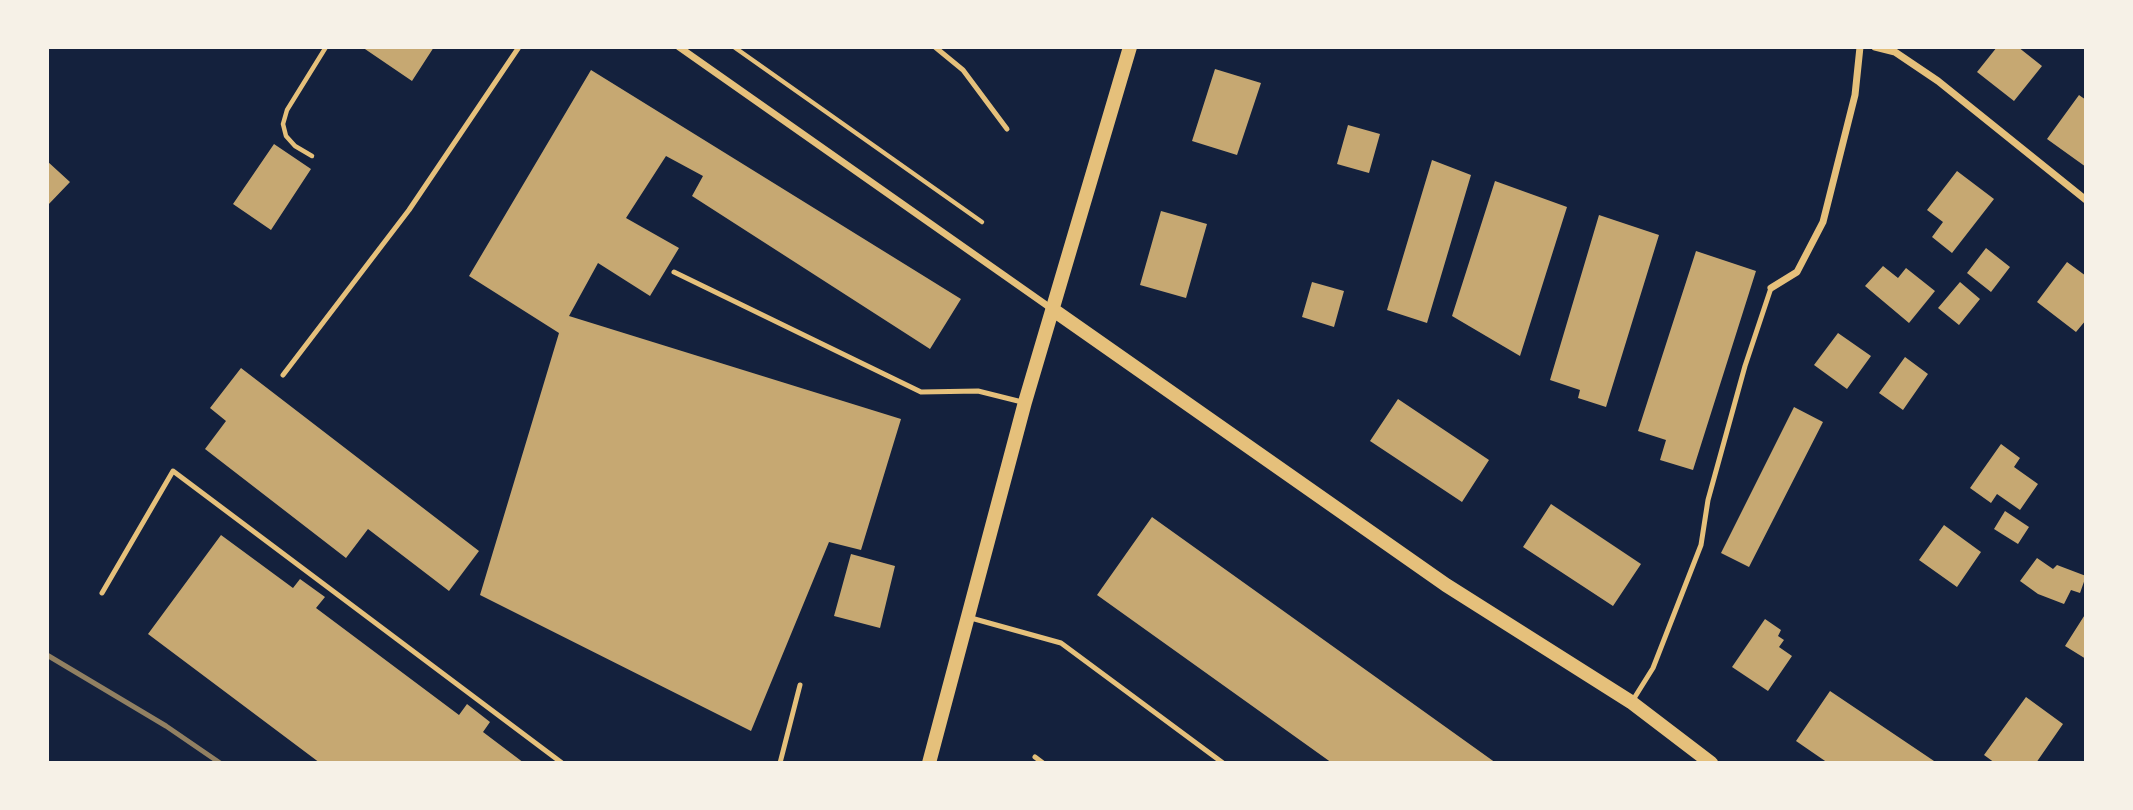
<!DOCTYPE html>
<html>
<head>
<meta charset="utf-8">
<style>
  body { margin:0 }
  #map { position:relative; width:2133px; height:810px; overflow:hidden; background:#14213d; font-family:"Titillium Web",sans-serif }
  canvas { display:block }
  .frame { position:absolute; inset:0; border:49px solid #f6f1e7; pointer-events:none }
</style>
</head>
<body>
<div id="map">
<canvas width="2133" height="810"></canvas>
<div class="frame"></div>
</div>
<script>
const ctx = document.querySelector('canvas').getContext('2d');
ctx.lineJoin = 'round';
function fill(path, color) { ctx.fillStyle = color; ctx.fill(path, 'evenodd'); }
const poly = rows => new Path2D(rows.map(r => 'M' + r).join(''));
function stroke(path, color, width, dash) { ctx.strokeStyle = color; ctx.lineWidth = width; ctx.lineCap = dash ? 'butt' : 'round'; ctx.setLineDash(dash || []); ctx.stroke(path); }
const building = poly([
  [362,47,434,47,412,81],
  [1997,47,2018,47,2042,66,2014,101,1977,72],
  [1215,69,1261,83,1237,155,1192,141],
  [591,70,961,299,930,349,692,196,703,176,666,156,626,218,679,248,650,296,598,263,569,316,901,419,861,550,829,542,751,731,480,595,559,333,469,276],
  [2079,95,2086,100,2086,167,2047,139],
  [1348,125,1380,134,1369,173,1337,164],
  [274,144,311,169,271,230,233,204],
  [1432,160,1471,175,1427,323,1387,310],
  [47,161,70,182,47,206],
  [1957,171,1994,199,1952,253,1932,237,1943,222,1927,210],
  [1495,181,1567,207,1520,356,1452,316],
  [1161,211,1207,224,1186,298,1140,285],
  [1599,215,1659,235,1606,407,1578,398,1580,390,1550,380],
  [1986,248,2010,267,1991,292,1967,273],
  [1696,251,1756,271,1693,470,1660,460,1666,440,1638,431],
  [2067,262,2086,276,2086,320,2076,332,2037,302],
  [1883,266,1898,278,1906,268,1935,291,1909,323,1865,286],
  [1312,282,1344,291,1334,327,1302,317],
  [1960,282,1980,299,1959,325,1938,308],
  [1838,333,1871,356,1847,389,1814,365],
  [1905,357,1928,374,1903,410,1879,393],
  [241,368,479,551,449,591,368,529,346,558,205,449,226,421,210,408],
  [1398,399,1489,460,1462,502,1370,441],
  [1794,407,1823,422,1749,567,1721,553],
  [2001,444,2020,458,2014,467,2038,484,2020,510,1997,494,1991,503,1970,488],
  [1551,504,1641,564,1613,606,1523,547],
  [2005,511,2029,527,2018,544,1994,529],
  [1152,517,1496,763,1332,763,1097,595],
  [1944,525,1981,552,1957,587,1919,560],
  [221,535,293,588,300,579,325,597,316,608,459,715,467,704,490,722,483,732,524,763,320,763,148,634],
  [851,554,895,566,880,628,834,616],
  [2037,558,2053,569,2057,565,2086,576,2080,593,2071,590,2064,604,2038,594,2020,581],
  [2086,613,2086,659,2065,646],
  [1765,619,1781,630,1778,636,1784,640,1779,647,1792,656,1768,691,1732,667],
  [1830,691,1937,763,1828,763,1796,741],
  [2026,697,2063,724,2036,763,1995,763,1984,755]
]);
const path = poly([
  [734,47,982,222],
  [312,156,295,146,286,136,283,124,287,110,326,47]
]);
const service = poly([
  [935,47,963,70,1007,129],
  [674,272,921,392,978,391,1022,402],
  [283,375,409,210,519,47],
  [102,593,173,471,562,763],
  [971,618,1061,643,1223,763],
  [1633,700,1653,668,1701,545,1708,500,1745,366,1771,288],
  [1035,757,1043,763],
  [780,763,800,685]
]);
const minor = poly([
  [679,47,1052,309],
  [1875,47,1895,52,1938,81,2086,200],
  [1771,288,1797,272,1823,222,1855,95,1860,47]
]);
const secondary = poly([
  [1052,309,1446,585,1631,702,1711,763],
  [929,763,1025,402,1130,47]
]);
const rail = poly([
  [47,655,166,726,220,763]
]);
fill(building, '#c6a872');
stroke(path, '#e5c07b', 4.5);
stroke(service, '#e5c07b', 5);
stroke(minor, '#e5c07b', 7);
stroke(secondary, '#e5c07b', 14);
stroke(rail, '#918062', 5);
</script>
</body>
</html>
